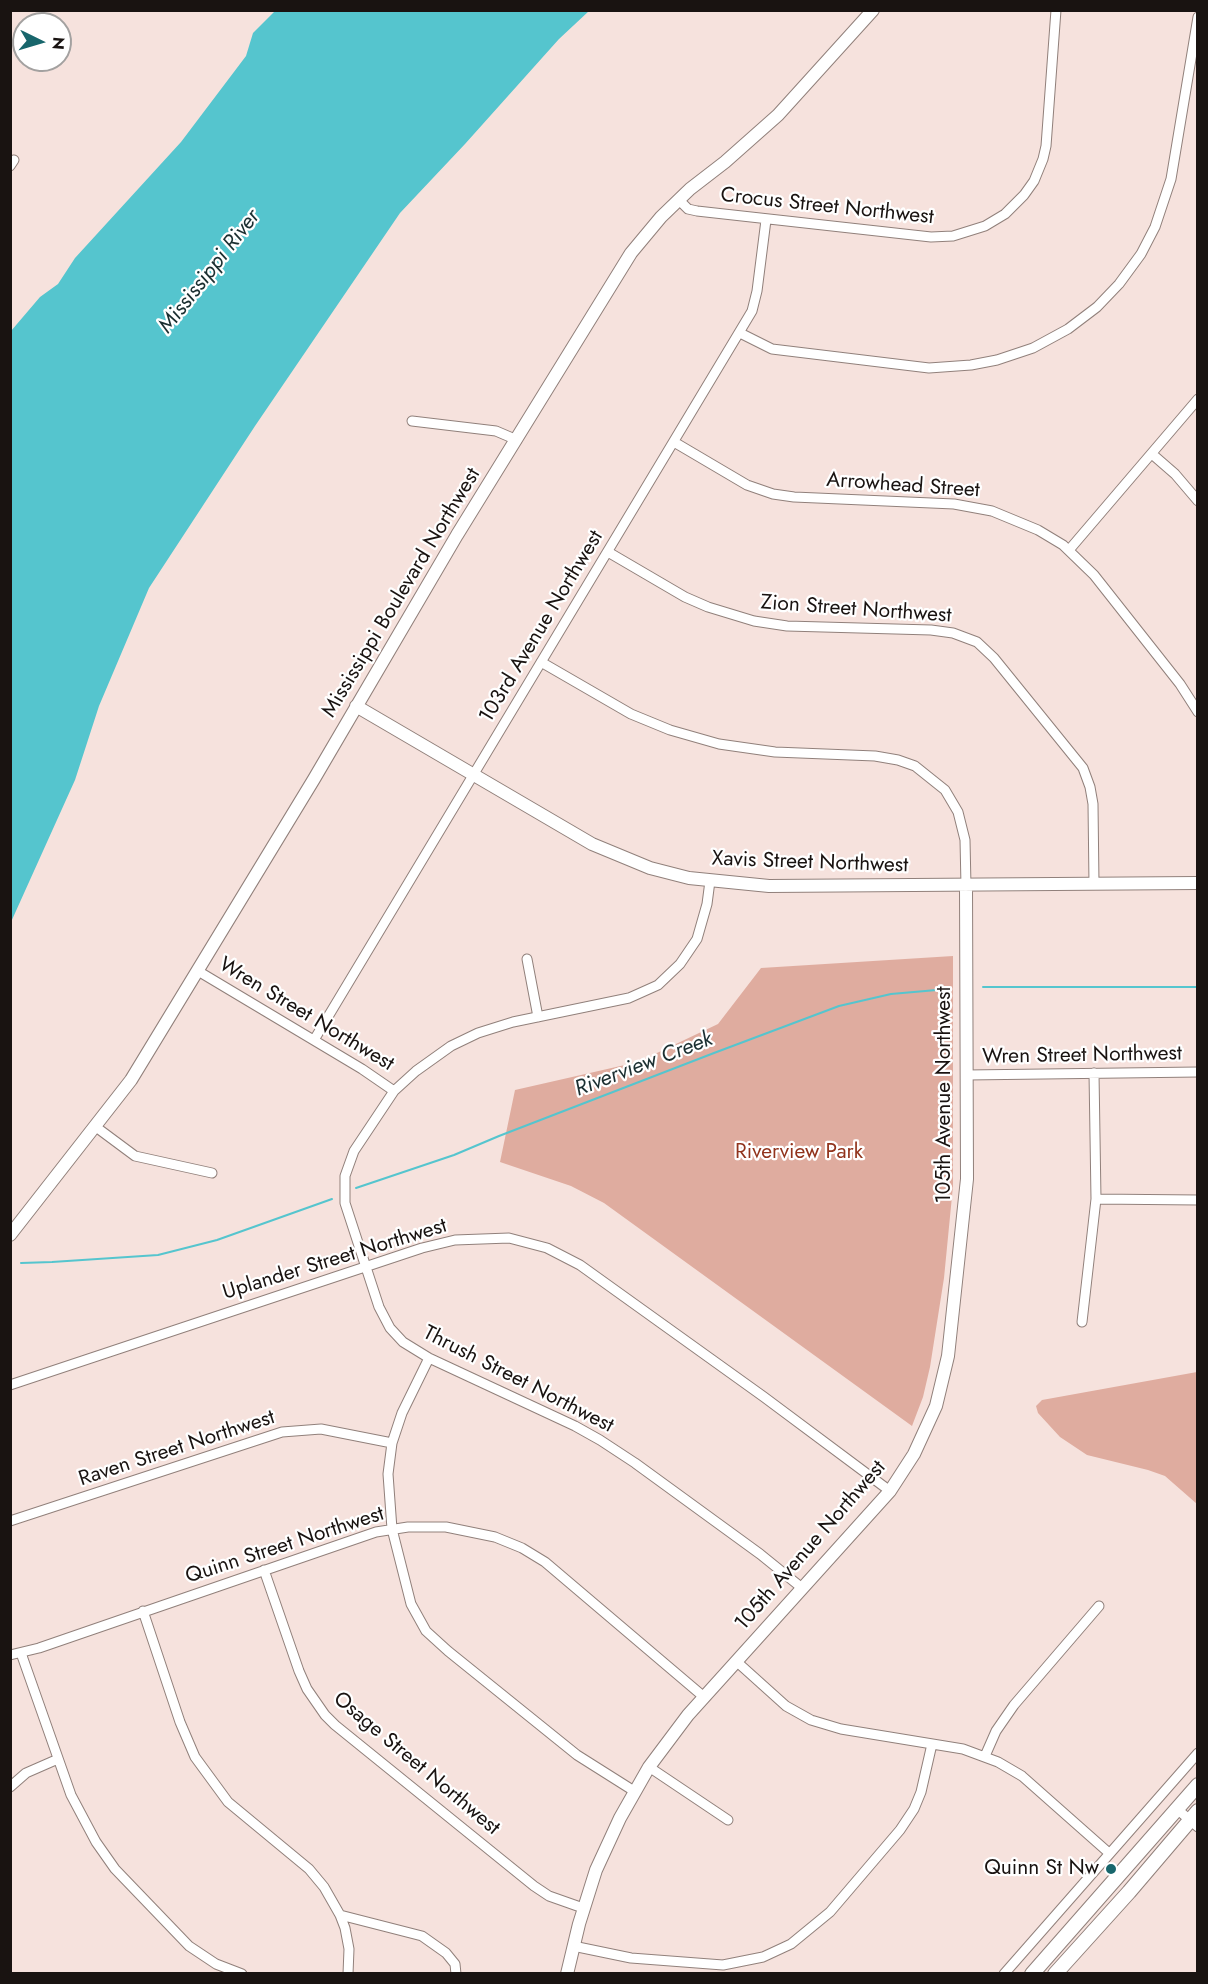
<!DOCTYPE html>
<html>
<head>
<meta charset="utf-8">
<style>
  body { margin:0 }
  #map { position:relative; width:1208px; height:1984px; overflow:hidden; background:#f6e2dd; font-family:Jost,sans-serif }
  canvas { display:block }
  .frame { position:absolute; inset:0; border:12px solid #191311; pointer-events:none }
  .north { position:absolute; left:12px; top:12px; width:60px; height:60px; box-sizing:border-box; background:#fff; border:2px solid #a3a1a0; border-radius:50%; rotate:95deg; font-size:16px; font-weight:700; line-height:24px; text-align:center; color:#191311 }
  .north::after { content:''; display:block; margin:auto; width:21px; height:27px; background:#18666c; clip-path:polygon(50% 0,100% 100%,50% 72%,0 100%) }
</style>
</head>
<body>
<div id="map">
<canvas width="1208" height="1984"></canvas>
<div class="frame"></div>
<div class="north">N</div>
</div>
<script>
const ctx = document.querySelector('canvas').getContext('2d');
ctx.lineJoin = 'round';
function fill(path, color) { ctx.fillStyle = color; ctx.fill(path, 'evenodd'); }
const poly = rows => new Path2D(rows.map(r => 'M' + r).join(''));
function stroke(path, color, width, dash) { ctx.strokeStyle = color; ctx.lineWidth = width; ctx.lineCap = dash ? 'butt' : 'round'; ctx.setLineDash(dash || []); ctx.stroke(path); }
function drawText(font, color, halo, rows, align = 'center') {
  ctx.font = font + ' Jost,sans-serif'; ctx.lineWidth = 4.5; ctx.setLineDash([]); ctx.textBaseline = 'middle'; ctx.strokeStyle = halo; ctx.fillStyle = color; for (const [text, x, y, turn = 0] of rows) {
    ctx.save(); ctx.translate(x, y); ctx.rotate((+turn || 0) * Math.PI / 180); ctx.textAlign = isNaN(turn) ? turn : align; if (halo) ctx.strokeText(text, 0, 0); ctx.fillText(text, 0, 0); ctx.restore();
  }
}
const green = poly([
  [953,956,953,1186,944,1278,930,1367,923,1397,912,1426,604,1203,571,1186,500,1162,515,1090,638,1062,718,1024,761,968],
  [1197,1372,1197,1504,1165,1476,1148,1470,1087,1455,1060,1437,1038,1413,1036,1406,1042,1400]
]);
const water = poly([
  [275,11,589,11,559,39,465,144,400,213,255,426,149,588,99,706,75,780,11,922,11,331,40,297,58,284,75,258,181,142,246,56,253,33]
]);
const stream = poly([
  [983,987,1198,987],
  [356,1188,454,1155,499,1136,714,1053,839,1006,891,994,948,989],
  [21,1263,52,1262,158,1255,217,1240,332,1199]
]);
const minor = poly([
  [10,166,14,160],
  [679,200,688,209,697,211,931,237,953,236,985,226,1005,214,1024,195,1034,181,1043,159,1046,146,1056,10],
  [740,333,772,349,929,368,971,365,997,360,1033,348,1068,329,1097,307,1119,284,1141,254,1155,227,1171,179,1198,17],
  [412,421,496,431,517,440],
  [674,442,747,485,773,494,794,497,954,504,992,511,1038,530,1063,545,1094,575,1180,684,1198,712],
  [1152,454,1175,474,1198,501],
  [1069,550,1198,399],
  [608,552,685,597,708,607,754,621,787,626,931,630,953,633,977,642,994,658,1083,768,1090,787,1093,804,1094,884],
  [541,662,631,714,670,730,719,744,775,752,875,756,898,760,915,766,945,790,958,812,965,840,966,886],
  [710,881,707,904,697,939,680,964,658,985,629,998,513,1022,478,1033,451,1046,416,1071,394,1091,354,1151,345,1176,345,1203,379,1307,390,1328,403,1342,429,1358,575,1426,600,1440,635,1463,760,1554,802,1588],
  [527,959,538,1017],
  [198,971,362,1069,394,1091],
  [314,1040,752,311,757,291,766,220],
  [967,1075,1198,1072],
  [96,1127,135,1156,212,1173],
  [1096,1199,1198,1200],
  [1082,1322,1096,1199,1094,1073],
  [429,1358,402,1413,392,1443,388,1474,392,1529,411,1604,426,1631,448,1651,577,1755,634,1791],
  [10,1385,422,1248,455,1240,509,1238,547,1248,580,1265,764,1397,890,1491],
  [10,1521,282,1432,321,1429,392,1443],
  [264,1570,299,1671,307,1689,325,1715,335,1725,534,1886,549,1896,583,1908],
  [143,1611,180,1722,195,1757,228,1802,309,1869,324,1887,340,1915,345,1928,349,1949,348,1974],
  [21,1653,71,1795,96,1842,115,1869,189,1946,216,1964,242,1974],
  [10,1655,39,1648,376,1532,408,1527,446,1527,495,1537,522,1548,545,1562,704,1697],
  [736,1661,786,1706,811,1720,841,1729,963,1749,998,1762,1022,1776,1109,1853],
  [985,1756,996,1731,1014,1705,1099,1606],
  [649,1767,728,1820],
  [10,1787,26,1773,58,1759],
  [1177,1809,1198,1827],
  [340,1915,422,1936,446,1953,455,1964,456,1974],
  [573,1946,631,1958,723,1965,763,1957,791,1944,830,1912,900,1830,914,1809,921,1792,932,1744],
  [1004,1974,1198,1753]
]);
const tertiary = poly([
  [356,706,592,844,650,868,689,878,769,886,1198,883],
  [10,1235,131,1080,314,779,457,535,631,253,661,217,690,189,725,162,778,115,873,10],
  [567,1974,579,1924,596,1870,620,1818,649,1767,688,1715,890,1491,914,1454,936,1406,948,1356,967,1179,966,886]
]);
const secondary = poly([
  [1032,1974,1198,1785],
  [1055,1974,1129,1892,1198,1811]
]);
const markers = [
  [1111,1869,6,"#18666c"]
];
const streetNames = [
  ["Crocus Street Northwest",827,207,6],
  ["Arrowhead Street",903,486,4],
  ["Mississippi Boulevard Northwest",402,593,-59],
  ["Zion Street Northwest",856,610,4],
  ["103rd Avenue Northwest",542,627,-59],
  ["Xavis Street Northwest",810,863,2],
  ["Wren Street Northwest",306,1015,31],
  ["Wren Street Northwest",1082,1056,-1],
  ["105th Avenue Northwest",945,1095,-90],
  ["Uplander Street Northwest",335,1260,-17],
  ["Thrush Street Northwest",518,1380,27],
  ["Raven Street Northwest",177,1449,-18],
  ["Quinn Street Northwest",285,1546,-18],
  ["105th Avenue Northwest",811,1546,-49],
  ["Osage Street Northwest",416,1764,40]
];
const parkNames = [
  ["Riverview Park",799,1153]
];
const poiNames = [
  ["Quinn St Nw",1099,1869]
];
const waterNames = [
  ["Mississippi River",210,272,-52],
  ["Riverview Creek",644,1065,-21]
];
fill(green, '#dfac9f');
fill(water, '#55c5ce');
stroke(stream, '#55c5ce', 2);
stroke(minor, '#91807b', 11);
stroke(tertiary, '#91807b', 14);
stroke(secondary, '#91807b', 16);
stroke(minor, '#fff', 9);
stroke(tertiary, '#fff', 12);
stroke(secondary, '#fff', 14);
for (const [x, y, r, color] of markers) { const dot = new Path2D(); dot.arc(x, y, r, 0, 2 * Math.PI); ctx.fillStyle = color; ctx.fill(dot); stroke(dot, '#fff', 2); }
drawText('21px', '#191311', '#fff', streetNames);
drawText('21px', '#91331c', '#fff', parkNames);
drawText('21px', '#191311', '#fff', poiNames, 'right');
drawText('italic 22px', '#1b2f31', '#fff', waterNames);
</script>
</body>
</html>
